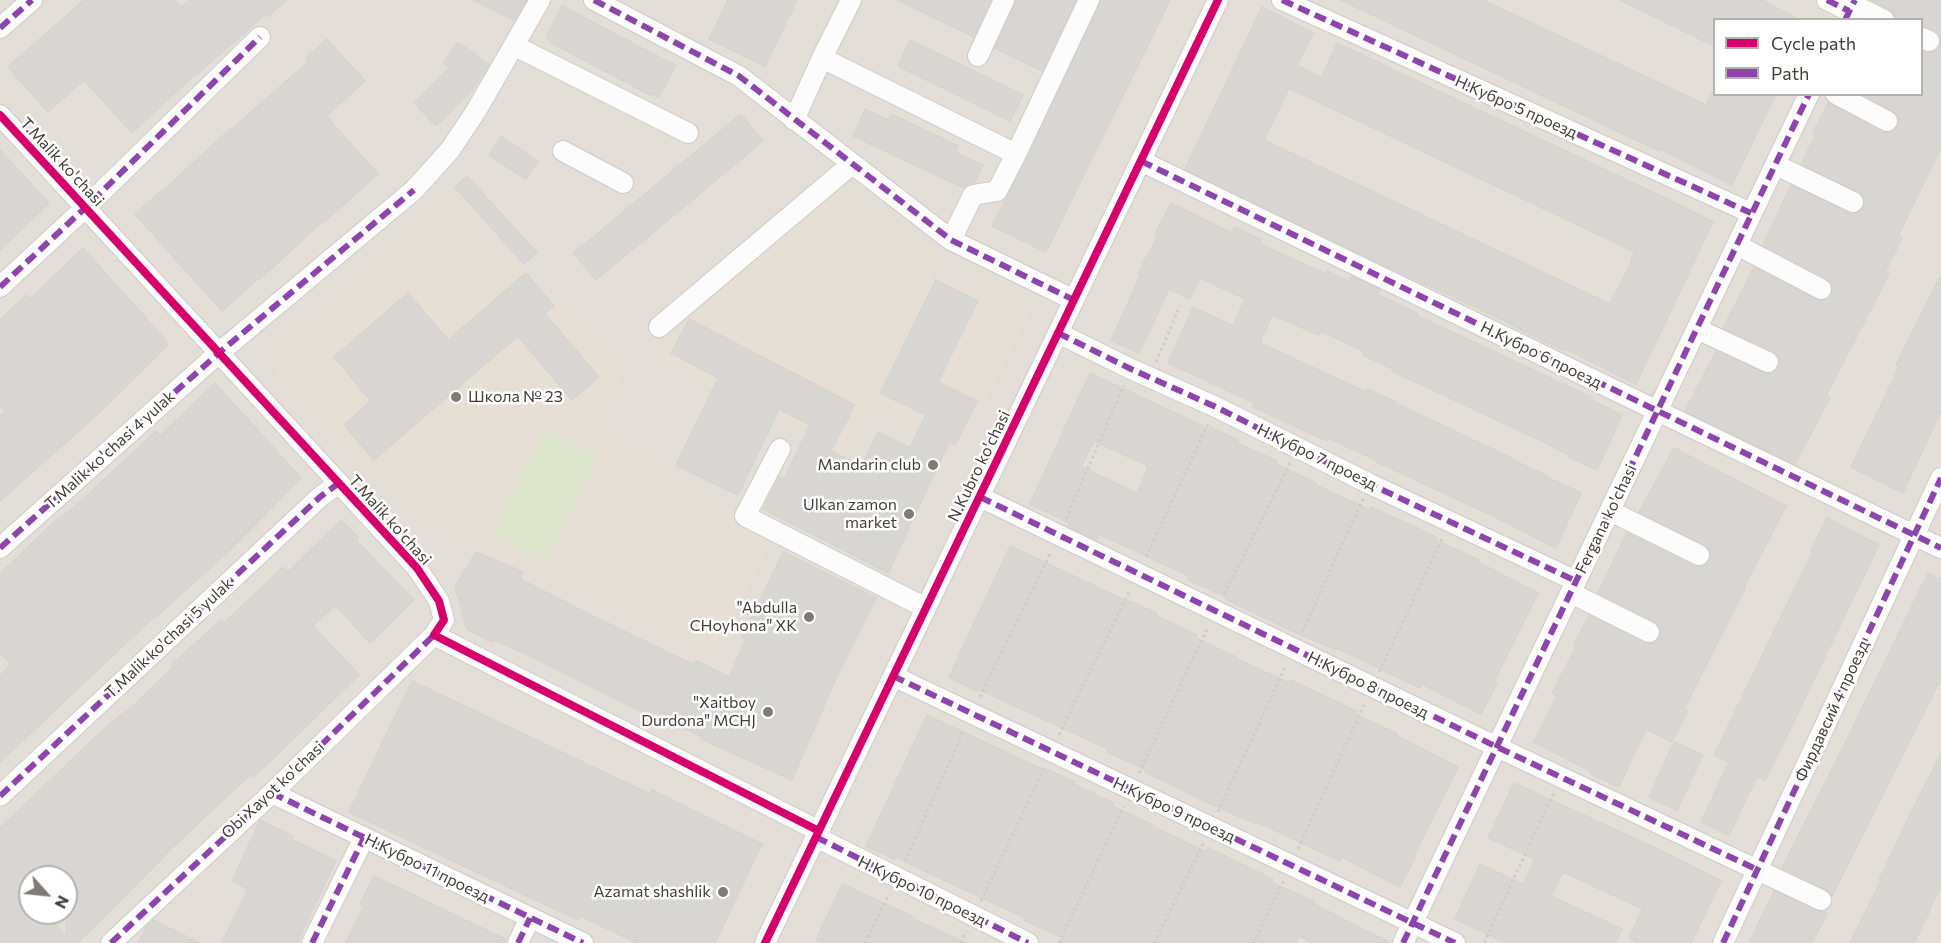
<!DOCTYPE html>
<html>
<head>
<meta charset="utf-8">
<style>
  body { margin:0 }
  #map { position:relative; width:1941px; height:943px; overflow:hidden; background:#efede9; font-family:Commissioner,sans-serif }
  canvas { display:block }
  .legend { position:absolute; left:1713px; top:18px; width:210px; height:78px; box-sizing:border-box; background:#fff; border:2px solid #b4b2af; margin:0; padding:8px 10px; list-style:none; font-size:18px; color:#433e37 }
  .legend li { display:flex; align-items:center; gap:12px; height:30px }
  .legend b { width:30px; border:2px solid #b4b2af }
  .north { position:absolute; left:18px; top:865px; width:60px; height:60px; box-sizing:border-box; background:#fff; border:2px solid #b4b2af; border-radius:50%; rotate:117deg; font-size:16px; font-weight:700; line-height:24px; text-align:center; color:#433e37 }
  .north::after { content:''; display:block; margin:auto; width:21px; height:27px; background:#7f7b75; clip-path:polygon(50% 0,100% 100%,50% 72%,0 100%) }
</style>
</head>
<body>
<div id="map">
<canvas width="1941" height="943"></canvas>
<ul class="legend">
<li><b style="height:8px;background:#d6006c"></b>Cycle path</li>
<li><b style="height:8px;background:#8e44ad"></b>Path</li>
</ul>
<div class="north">N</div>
</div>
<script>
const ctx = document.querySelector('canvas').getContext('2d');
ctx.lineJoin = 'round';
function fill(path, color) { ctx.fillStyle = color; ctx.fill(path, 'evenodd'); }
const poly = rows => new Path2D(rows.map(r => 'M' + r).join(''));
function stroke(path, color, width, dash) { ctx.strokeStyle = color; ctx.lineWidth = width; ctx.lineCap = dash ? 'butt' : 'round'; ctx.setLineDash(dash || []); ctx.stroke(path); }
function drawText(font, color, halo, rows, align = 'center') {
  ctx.font = font + ' Commissioner,sans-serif'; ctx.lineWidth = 5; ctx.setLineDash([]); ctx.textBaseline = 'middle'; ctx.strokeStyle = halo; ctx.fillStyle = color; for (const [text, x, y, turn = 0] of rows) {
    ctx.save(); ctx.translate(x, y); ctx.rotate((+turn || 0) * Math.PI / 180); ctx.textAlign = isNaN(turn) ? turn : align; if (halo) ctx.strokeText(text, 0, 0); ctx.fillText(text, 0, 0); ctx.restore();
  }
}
const residential = poly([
  [0,0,1941,0,1941,943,0,943],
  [1714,20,1922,20,1922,94,1714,94],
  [30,877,66,877,66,913,30,913]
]);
const education = poly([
  [836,183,942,252,848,455,665,364,659,347],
  [448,193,623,368,600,427,772,537,714,655,416,520,263,357],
  [937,275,967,288,975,276,1023,293,1016,307,1028,315,984,401,941,381,914,431,872,410]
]);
const green = poly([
  [545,431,598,458,546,561,493,534]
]);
const building = poly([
  [84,0,175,0,181,7,189,0,287,0,267,17,265,15,225,50,196,75,195,74,132,133,84,80,48,112,8,67,84,0],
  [473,0,526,0,514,20,473,0],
  [728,0,797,0,765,66,709,39,728,0],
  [898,0,991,0,974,37,898,0],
  [1016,0,1076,0,1042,71,995,48,1016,0],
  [1101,0,1170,0,1046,252,992,226,1027,159,1101,0],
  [1341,0,1483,0,1706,105,1711,94,1776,94,1732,185,1660,149,1659,151,1341,0],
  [1620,0,1762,0,1800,20,1714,20,1714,46,1620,0],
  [1871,0,1941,0,1941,148,1898,236,1902,238,1885,272,1889,274,1826,396,1830,398,1795,464,1685,411,1716,351,1764,373,1770,374,1779,368,1780,360,1774,351,1723,328,1754,267,1816,300,1827,299,1832,294,1831,283,1827,278,1763,245,1791,185,1848,213,1859,212,1864,207,1863,196,1859,192,1801,164,1816,134,1813,133,1828,103,1881,132,1888,133,1894,131,1898,126,1899,120,1897,114,1863,94,1922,94,1922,51,1931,53,1937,50,1940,45,1939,34,1934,30,1922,26,1922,20,1902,20,1895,16,1889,9,1871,0],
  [562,6,676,66,659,97,651,93,650,95,550,42,551,40,546,38,562,6],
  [1262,7,1313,33,1297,65,1321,78,1337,43,1661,196,1713,222,1636,384,1564,348,1563,350,1535,337,1505,321,1390,268,1185,169,1262,7],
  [1289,88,1635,252,1631,260,1632,261,1610,304,1264,140,1289,88],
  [327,39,365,81,326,116,378,174,324,222,323,221,259,280,258,279,222,311,135,214,161,191,162,192,230,129,231,130,309,61,306,58,327,39],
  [910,40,1023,95,1010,121,898,66,910,40],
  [458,42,489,65,473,89,436,126,414,103,450,67,443,62,458,42],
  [865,109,888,120,891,114,958,146,955,152,983,165,975,182,966,185,964,188,853,136,865,109],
  [741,114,763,141,596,280,574,253,741,114],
  [501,136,538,161,526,179,489,155,501,136],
  [0,150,49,203,0,250,0,150],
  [467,176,537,253,524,264,455,187,467,176],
  [1171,203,1231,233,1234,227,1262,240,1260,244,1326,274,1327,271,1349,282,1352,276,1380,290,1377,294,1417,313,1416,315,1591,397,1589,399,1622,415,1597,470,1569,457,1569,455,1544,442,1392,371,1393,369,1363,355,1365,352,1321,331,1319,335,1272,315,1260,343,1366,392,1367,389,1396,402,1395,403,1518,461,1517,462,1548,476,1547,477,1581,493,1556,548,1495,517,1377,462,1378,461,1328,438,1327,441,1253,407,1255,403,1168,363,1193,307,1233,326,1245,299,1200,278,1190,299,1169,289,1139,353,1111,340,1141,274,1138,273,1158,235,1155,234,1171,203],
  [83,248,169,344,99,413,0,501,0,416,6,411,0,404,0,320,26,295,30,299,83,248],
  [526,273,554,306,545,314,599,377,572,400,518,336,374,460,344,425,371,401,334,357,408,293,448,340,526,273],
  [1941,275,1941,411,1903,493,1851,467,1899,367,1896,365,1941,275],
  [936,280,978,301,938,382,977,401,955,445,949,442,888,573,763,509,779,477,784,479,810,425,779,409,738,495,676,465,718,378,671,353,689,319,855,405,831,451,861,467,878,432,910,448,926,415,880,393,936,280],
  [1090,373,1209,429,1210,427,1238,440,1237,443,1277,461,1276,464,1316,483,1316,485,1370,510,1371,507,1436,537,1435,540,1479,560,1478,562,1538,593,1494,681,1497,683,1481,714,1422,684,1420,688,1337,648,1336,650,1297,633,1225,599,1226,597,1187,579,1189,576,1099,534,1096,540,1068,526,1070,523,1030,504,1090,373],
  [1094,441,1146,465,1146,467,1148,468,1137,493,1081,467,1094,441],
  [215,383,301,478,230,550,156,617,155,616,0,762,0,676,11,664,0,653,0,574,57,519,58,520,83,499,156,431,160,436,215,383],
  [1674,448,1786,506,1744,587,1745,588,1684,709,1688,711,1672,742,1646,729,1619,787,1591,774,1592,772,1534,742,1557,696,1552,693,1577,645,1574,644,1589,615,1644,643,1655,642,1660,637,1659,626,1655,622,1598,593,1627,533,1694,566,1705,565,1710,560,1709,549,1705,545,1639,512,1674,448],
  [1827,518,1879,545,1765,781,1757,776,1729,835,1701,822,1729,762,1714,755,1813,551,1811,550,1827,518],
  [341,520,358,537,356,540,414,600,370,643,335,605,313,626,359,675,254,777,251,774,172,848,78,943,0,943,0,828,106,727,135,704,173,667,171,665,221,620,224,623,283,567,288,572,341,520],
  [30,877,66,877,66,936,44,913,30,913,30,877],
  [1010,546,1129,602,1130,601,1158,614,1156,616,1197,635,1195,638,1236,657,1235,658,1289,683,1291,680,1356,711,1354,714,1398,734,1397,736,1458,767,1414,855,1416,856,1400,887,1342,857,1340,861,1257,822,1256,824,1217,807,1145,772,1146,770,1107,752,1108,749,978,689,977,691,949,677,1010,546],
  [476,552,523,572,520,579,595,617,694,665,697,661,729,677,746,639,742,637,783,552,876,598,833,685,792,780,701,739,702,737,650,711,648,715,532,657,493,639,492,642,467,629,455,587,476,552],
  [1928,573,1941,579,1941,679,1832,896,1826,889,1782,868,1847,739,1928,573],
  [412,681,650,794,652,790,762,844,715,943,637,943,580,916,578,920,349,812,412,681],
  [927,715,1046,771,1046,769,1075,782,1074,784,1113,803,1112,806,1153,825,1152,826,1206,852,1208,848,1273,879,1271,882,1315,902,1314,904,1390,943,1313,943,1299,936,1296,943,1061,943,1063,938,1024,920,1025,918,895,857,894,859,866,846,927,715],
  [1674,742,1703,755,1677,810,1649,797,1674,742],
  [1941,754,1941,886,1930,908,1931,908,1914,943,1850,943,1881,881,1879,880,1911,813,1941,754],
  [1514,783,1660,850,1721,881,1691,943,1639,943,1629,938,1643,909,1563,872,1551,896,1622,929,1615,943,1506,943,1455,919,1480,864,1523,884,1535,859,1488,838,1514,783],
  [260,820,293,836,291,839,336,861,297,943,222,943,248,889,232,881,260,820],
  [374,876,507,940,506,943,346,943,364,905,360,904,374,876],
  [842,884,912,916,911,918,966,943,824,943,816,940,842,884],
  [1774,891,1816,911,1824,911,1827,914,1812,943,1749,943,1774,891],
  [153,920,200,943,138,943,146,927,153,920]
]);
const path = poly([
  [1156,362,1180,306],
  [1066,519,1124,385],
  [1146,557,1209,422],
  [1224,594,1290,463],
  [1302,632,1363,499],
  [1379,672,1443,537],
  [980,697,1051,552],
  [1059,735,1130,590],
  [1139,773,1208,627],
  [1218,812,1286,665],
  [1298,849,1365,703],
  [905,861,964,730],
  [981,901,1044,768],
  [865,943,889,894],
  [961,943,966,931],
  [1059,943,1124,806],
  [1154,943,1204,842],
  [1253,943,1284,880],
  [1484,943,1554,792]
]);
const minor = poly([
  [594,0,739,76,951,240,1074,300],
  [1282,0,1751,213],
  [1827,0,1849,11],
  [1852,4,1884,20],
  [0,28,32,0],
  [1922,38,1929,41],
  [515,46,688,133],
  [978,56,1004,0],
  [822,58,1016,154,997,191,973,195,951,240],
  [1836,94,1887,121],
  [0,115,417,568,439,601,444,620,434,635,819,831],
  [794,120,822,58,851,0],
  [563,151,623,183],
  [1016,154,1089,0],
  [1141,161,1941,548],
  [1776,165,1853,202],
  [1737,245,1821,289],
  [0,287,85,208,260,37],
  [659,327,852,164],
  [1697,329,1768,362],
  [1058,333,1131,369,1216,407,1370,484,1576,581],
  [780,449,745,516,926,608],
  [980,497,1497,747,1821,900],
  [1610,511,1699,555],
  [0,548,220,352,414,190,450,150,476,111,540,0],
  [1571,593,1649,632],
  [893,676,1455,943],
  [272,793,583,943],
  [0,796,320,497,339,483],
  [816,837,1028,943],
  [111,943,272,793,434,635],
  [312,943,364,838],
  [518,943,530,918],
  [765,943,1218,0],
  [1403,943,1809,94],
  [1723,943,1941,478]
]);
const quiet = poly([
  [594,0,739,76,951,240,1074,300],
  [1282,0,1751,213],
  [1827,0,1849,11],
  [1845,20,1855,0],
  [0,28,32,0],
  [1141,161,1941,548],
  [0,287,85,208,260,37],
  [1058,333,1131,369,1216,407,1370,484,1576,581],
  [980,497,1497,747,1758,870],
  [0,548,220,352,414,190],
  [893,676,1455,943],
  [272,793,583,943],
  [0,796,320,497,339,483],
  [816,837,1028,943],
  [111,943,272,793,434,635],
  [312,943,364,838],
  [518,943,530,918],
  [1403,943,1809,94],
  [1723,943,1941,478]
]);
const cycleway = poly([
  [0,115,417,568,439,601,444,620,434,635,819,831],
  [765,943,1218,0]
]);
const markers = [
  [456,397,6,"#7f7b75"],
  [933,465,6,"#7f7b75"],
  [909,514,6,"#7f7b75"],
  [809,617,6,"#7f7b75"],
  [768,712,6,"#7f7b75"],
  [723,892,6,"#7f7b75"]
];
const streetNames = [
  ["Н.Кубро 5 проезд",1516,107,24],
  ["T.Malik ko'chasi",62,162,47],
  ["Н.Кубро 6 проезд",1541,355,26],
  ["T.Malik ko'chasi 4 yulak",110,450,-42],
  ["Н.Кубро 7 проезд",1317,457,26],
  ["N.Kubro ko'chasi",979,466,-64],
  ["Fergana ko'chasi",1606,519,-64],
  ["T.Malik ko'chasi",390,520,48],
  ["T.Malik ko'chasi 5 yulak",169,638,-43],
  ["Н.Кубро 8 проезд",1368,685,26],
  ["Фирдавсий 4 проезд",1832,711,-65],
  ["Obi Xayot ko'chasi",273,790,-43],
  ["Н.Кубро 9 проезд",1174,810,25],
  ["Н.Кубро 11 проезд",427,868,26],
  ["Н.Кубро 10 проезд",922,891,26]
];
const poiNames = [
  ["Школа № 23",468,397,"left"],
  ["Mandarin club",921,465],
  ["Ulkan zamon",897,505],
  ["market",897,523],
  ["\"Abdulla",797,608],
  ["CHoyhona\" XK",797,626],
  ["\"Xaitboy",756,703],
  ["Durdona\" MCHJ",756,721],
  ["Azamat shashlik",711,892]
];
fill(residential, '#e3ded7');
fill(education, '#e5dfd5');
fill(green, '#dde6cc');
fill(building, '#d8d6d2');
stroke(building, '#d7d4cf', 1.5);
stroke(minor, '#cdcbc7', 22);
stroke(path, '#cfcdcb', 3, [3, 3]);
stroke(minor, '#fdfcfc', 20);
stroke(quiet, '#8e44ad', 6, [12, 6]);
stroke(cycleway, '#d6006c', 8);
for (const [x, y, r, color] of markers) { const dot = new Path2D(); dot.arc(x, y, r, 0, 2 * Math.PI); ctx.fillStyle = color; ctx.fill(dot); stroke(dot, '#fff', 2); }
drawText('16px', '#433e37', '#fff', streetNames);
drawText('16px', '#433e37', '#fff', poiNames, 'right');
</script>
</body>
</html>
